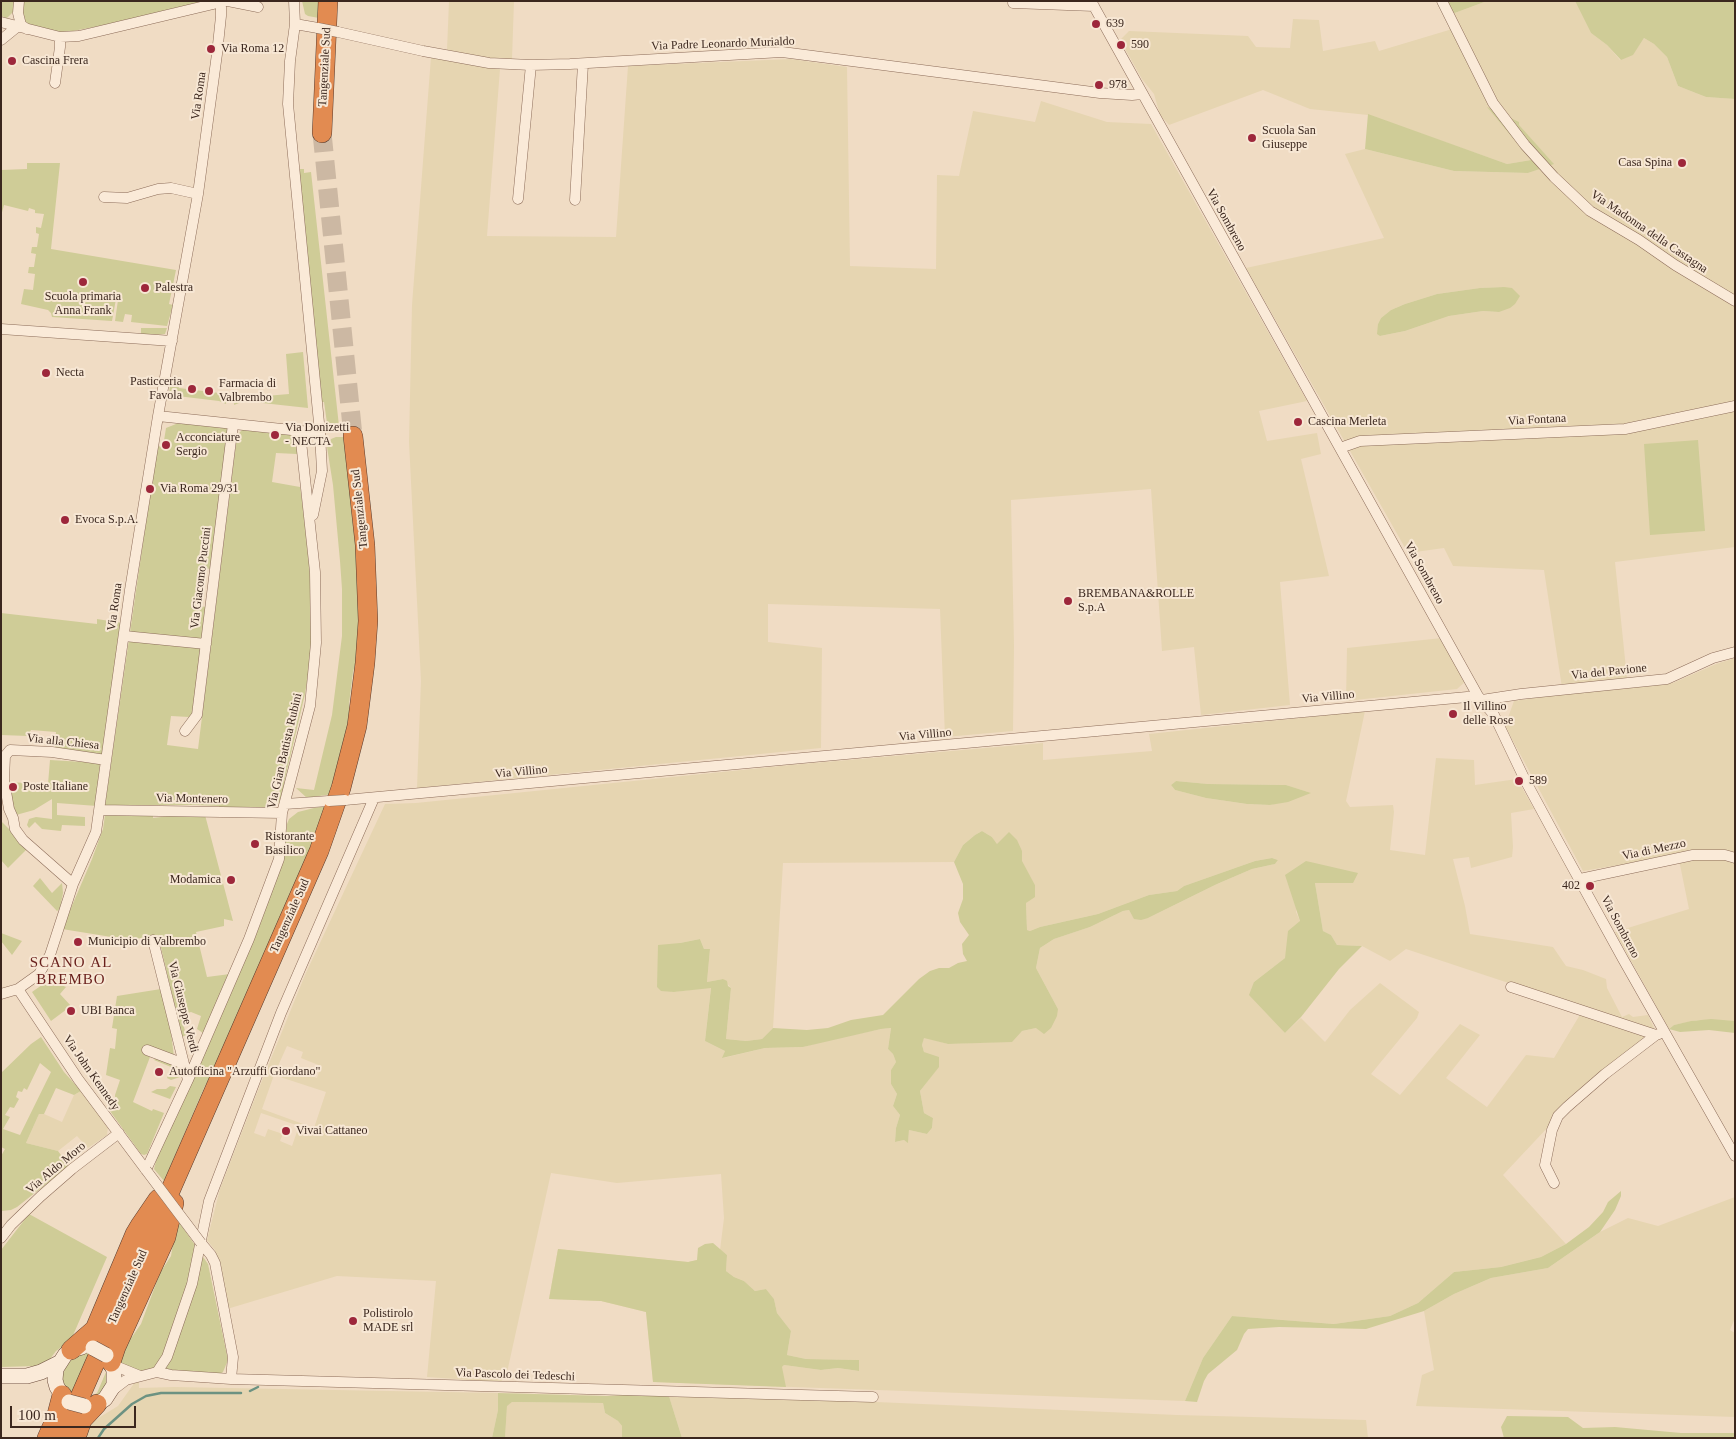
<!DOCTYPE html>
<html>
<head>
<meta charset="utf-8">
<style>
  body { margin:0 }
  #map { position:relative; width:1736px; height:1439px; overflow:hidden; background:#f0dcc4; font-family:Georgia,serif }
  canvas { display:block }
  .frame { position:absolute; inset:0; border:2px solid #3b271e; pointer-events:none }
  .scale { position:absolute; left:10px; top:1406px; width:126px; height:22px; box-sizing:border-box; border:2px solid #3b271e; border-top:0; padding-left:6px; font-size:15px; line-height:18px; white-space:nowrap; color:#3b271e; -webkit-text-stroke:4px #f7e7d4; paint-order:stroke }
</style>
</head>
<body>
<div id="map">
<canvas width="1736" height="1439"></canvas>
<div class="frame"></div>
<div class="scale">100 m</div>
</div>
<script>
const ctx = document.querySelector('canvas').getContext('2d');
ctx.lineJoin = 'round';
function fill(path, color) { ctx.fillStyle = color; ctx.fill(path, 'evenodd'); }
const poly = rows => new Path2D(rows.map(r => 'M' + r).join(''));
function stroke(path, color, width, dash) { ctx.strokeStyle = color; ctx.lineWidth = width; ctx.lineCap = dash ? 'butt' : 'round'; ctx.setLineDash(dash || []); ctx.stroke(path); }
function drawText(font, color, halo, rows, align = 'center') {
  ctx.font = font + ' Georgia,serif'; ctx.lineWidth = 4; ctx.setLineDash([]); ctx.textBaseline = 'middle'; ctx.strokeStyle = halo; ctx.fillStyle = color; for (const [text, x, y, turn = 0] of rows) {
    ctx.save(); ctx.translate(x, y); ctx.rotate((+turn || 0) * Math.PI / 180); ctx.textAlign = isNaN(turn) ? turn : align; if (halo) ctx.strokeText(text, 0, 0); ctx.fillText(text, 0, 0); ctx.restore();
  }
}
const farmland = poly([
  [449,1,514,1,512,59,488,58,447,50],
  [1487,1,1575,1,1591,33,1607,45,1620,60,1633,54,1644,38,1654,44,1667,57,1678,86,1706,97,1735,99,1735,547,1615,562,1628,688,1673,683,1716,664,1735,658,1735,1021,1697,1020,1674,1025,1669,1029,1615,932,1689,909,1678,855,1583,871,1505,726,1514,701,1563,694,1544,570,1453,566,1444,548,1408,553,1246,268,1384,238,1345,154,1365,149,1454,171,1528,173,1553,163,1518,125,1488,108,1531,160,1507,164,1368,115,1310,109,1263,90,1169,125,1160,115,1154,94,1142,79,1120,40,1129,31,1248,36,1256,47,1290,48,1293,19,1319,20,1323,51,1375,41,1379,51,1449,30,1452,14],
  [1504,287,1499,312,1483,311,1449,316,1405,331,1380,336,1378,324,1381,318,1391,310,1405,304,1437,294,1480,288],
  [431,57,500,69,487,236,616,237,628,66,791,59,847,67,850,266,936,269,937,175,959,176,973,111,1035,122,1041,101,1107,122,1151,124,1307,401,1259,411,1267,441,1317,433,1321,454,1301,459,1329,576,1280,582,1290,705,1201,715,1194,647,1162,651,1151,489,1011,500,1014,646,1013,731,945,737,940,609,768,604,768,642,822,648,821,748,417,788,421,681,409,442,412,305],
  [1442,638,1466,681,1457,689,1346,701,1347,648],
  [1365,711,1346,801,1350,807,1393,805,1394,812,1390,850,1425,855,1436,758,1474,760,1475,785,1517,779,1534,809,1511,813,1513,847,1512,857,1471,868,1469,857,1453,859,1465,906,1470,934,1553,947,1566,966,1583,970,1606,979,1607,988,1622,1017,1629,1014,1633,1017,1648,1015,1654,1028,1649,1038,1550,1125,1503,1175,1566,1244,1541,1257,1501,1267,1454,1272,1418,1303,1390,1316,1334,1324,1232,1316,1203,1358,1185,1401,653,1382,646,1312,601,1301,549,1299,558,1249,688,1262,697,1260,782,1367,784,1365,821,1370,838,1368,859,1371,859,1360,806,1359,787,1355,791,1331,777,1313,774,1299,766,1289,755,1291,744,1281,734,1277,726,1271,727,1255,720,1250,724,1218,721,1174,617,1183,551,1173,506,1377,500,1382,427,1377,436,1281,337,1276,227,1309,215,1250,207,1240,220,1189,257,1093,305,975,385,804,416,803,791,765,1043,743,1043,760,1152,751,1149,734],
  [1176,781,1208,784,1286,785,1310,793,1270,805,1247,804,1206,798,1175,790,1171,785],
  [982,831,992,837,997,844,1022,851,1021,861,1035,885,1026,903,1027,930,1030,931,1040,927,1098,914,1149,895,1177,891,1184,886,1255,861,1272,858,1278,860,1275,864,1252,869,1217,884,1148,918,1132,915,1129,910,1123,911,1090,927,1054,939,1040,948,1036,968,1058,1009,1036,1028,1022,1031,994,1042,948,1044,924,1037,922,1045,924,1052,938,1067,920,1091,924,1113,933,1118,932,1128,927,1134,909,1130,908,1142,904,1140,895,1142,896,1128,900,1115,893,1106,897,1094,891,1084,891,1070,896,1062,893,1054,888,1049,891,1028,881,1029,827,1040,803,1047,765,1048,723,1058,725,1051,705,1041,711,987,674,992,657,987,658,979,680,943,700,939,704,949,710,949,707,982,723,979,731,988,726,1039,746,1041,762,1039,773,1028,783,863,954,862,963,845,975,835],
  [1306,861,1353,883,1315,883,1323,931,1331,935,1337,945,1362,946,1390,961,1406,949,1584,1008,1554,1058,1526,1055,1487,1107,1446,1078,1480,1035,1460,1024,1400,1095,1371,1074,1417,1018,1419,1012,1380,983,1350,1010,1325,1042,1301,1018,1285,1033,1254,982,1285,958,1300,921,1296,912],
  [287,1046,303,1052,301,1058,321,1066,317,1078,297,1070,295,1073,278,1066],
  [274,1075,326,1092,314,1128,262,1109],
  [261,1113,299,1126,292,1146,280,1141,283,1134,268,1129,265,1137,254,1133],
  [81,1091,108,1127,107,1135,88,1148,77,1136,58,1151,26,1143,39,1114,44,1114,62,1122,74,1095],
  [1735,1197,1735,1318,1730,1330,1735,1333,1735,1417,1416,1406,1422,1375,1434,1370,1424,1311,1454,1294,1491,1278,1548,1268,1600,1232,1628,1218,1658,1226],
  [135,1382,139,1382,139,1388,174,1387,498,1393,498,1410,492,1438,80,1438,87,1425,118,1406],
  [668,1393,1177,1415,1366,1420,1368,1438,682,1438],
  [512,1402,603,1403,605,1413,618,1421,622,1426,622,1438,505,1438,507,1405]
]);
const green = poly([
  [1,1,15,1,13,12,7,18,1,16],
  [23,1,200,1,199,4,121,22,62,33,31,29,22,17],
  [302,1,320,1,319,18,308,16,305,14],
  [1447,1,1487,1,1452,14],
  [1575,1,1735,1,1735,99,1706,97,1678,86,1667,57,1654,44,1644,38,1633,55,1621,60,1607,45,1591,33],
  [1487,107,1519,122,1519,125,1554,164,1528,173,1454,171,1365,149,1368,114,1507,164,1531,160],
  [27,163,60,163,51,249,176,270,169,304,173,305,167,326,131,322,132,315,125,314,123,322,115,321,118,300,116,299,112,321,52,317,51,313,48,310,21,304,24,289,33,290,35,274,28,273,29,267,34,267,36,254,31,253,32,247,37,247,39,234,36,233,36,227,41,228,44,214,35,213,35,210,29,208,28,211,4,205,1,216,1,170,27,169],
  [298,169,304,169,304,173,311,172,339,426,331,426,327,423,324,402,321,402],
  [1504,287,1512,288,1520,296,1515,304,1510,308,1499,312,1483,311,1449,316,1405,331,1380,336,1377,334,1378,324,1381,318,1391,310,1405,304,1437,294,1480,288],
  [141,328,167,328,165,334,152,335,141,334],
  [303,352,308,408,244,401,234,405,235,395,254,397,289,394,286,354],
  [170,385,178,386,179,388,227,394,226,404,219,401,169,395],
  [181,422,229,428,211,569,204,568,199,606,206,607,194,711,189,717,171,716,167,745,198,749,236,444,238,434,243,429,296,435,297,454,276,453,272,482,300,487,309,546,312,651,305,694,284,783,285,793,281,802,267,805,267,811,219,810,219,806,197,805,105,805,157,446,163,447,166,428],
  [336,437,345,437,358,543,360,647,353,672,349,704,349,727,332,794,307,798,296,788,314,790,332,715,342,636,342,589,340,561,333,485,327,447,331,439],
  [1698,440,1705,531,1650,535,1644,444],
  [1,613,97,624,97,619,122,623,102,756,55,749,56,732,31,730,28,736,1,735],
  [50,760,100,763,97,806,57,803,57,815,85,817,85,826,62,825,61,831,42,829,35,822,29,828,27,825,29,819,36,817,52,819,52,799,34,810,16,815,7,782,48,784],
  [1176,781,1208,784,1286,785,1311,793,1288,802,1270,805,1247,804,1206,798,1175,790,1171,785],
  [327,806,314,845,230,1038,204,1088,164,1181,154,1169,157,1157,207,1048,258,930,284,858,287,824,289,819,298,812,314,808],
  [153,814,153,818,185,814,205,815,233,921,224,919,224,926,196,932,207,977,230,974,203,1033,197,1029,201,1016,191,1012,181,1015,186,1035,182,1037,158,935,130,940,62,929,92,859,103,829,105,815],
  [2,822,28,848,8,868,1,860],
  [982,831,992,837,997,844,1009,832,1017,840,1022,851,1022,861,1035,885,1035,897,1026,903,1027,930,1030,931,1040,927,1098,914,1149,895,1177,891,1184,886,1255,861,1272,858,1278,860,1275,864,1252,869,1217,884,1148,918,1141,920,1134,919,1129,910,1123,911,1090,927,1054,939,1040,948,1036,968,1058,1009,1057,1016,1051,1028,1044,1034,1036,1028,1022,1031,1012,1042,948,1044,924,1038,922,1045,924,1052,939,1057,939,1067,920,1091,924,1113,933,1118,932,1128,927,1134,909,1130,908,1143,904,1140,895,1142,896,1128,900,1115,893,1106,897,1094,891,1084,891,1070,896,1062,893,1054,888,1049,891,1028,881,1029,803,1047,765,1048,722,1058,725,1051,705,1041,711,988,674,992,661,991,657,987,658,945,680,943,700,939,704,949,710,949,707,982,723,979,727,981,728,986,731,988,726,1039,746,1041,762,1039,773,1028,807,1030,828,1028,851,1020,883,1015,919,979,930,971,939,968,949,968,958,963,967,961,963,954,962,944,969,935,960,922,958,913,963,899,963,884,954,862,963,845,975,835],
  [1306,861,1358,873,1353,883,1315,883,1323,931,1331,935,1337,945,1362,946,1339,969,1301,1017,1285,1033,1249,995,1254,982,1285,958,1288,931,1300,921,1285,875],
  [40,878,52,893,62,883,63,893,60,909,57,911,33,886],
  [1,933,22,941,12,955,1,941],
  [49,980,66,987,60,994,71,1006,51,1021,32,992],
  [161,989,171,1032,174,1057,145,1045,144,1054,150,1057,133,1102,152,1111,153,1109,164,1113,147,1154,144,1155,141,1154,110,1111,115,1104,115,1095,120,1080,106,1075,110,1048,115,1049,117,1029,112,1028,117,996],
  [1711,1019,1735,1021,1735,1033,1709,1030,1680,1032,1669,1029,1674,1025,1691,1021],
  [41,1037,64,1072,81,1091,74,1095,56,1088,44,1114,39,1114,26,1143,58,1151,69,1166,17,1207,11,1210,1,1211,1,1156,5,1149,1,1147,1,1073,31,1044],
  [40,1063,51,1072,20,1135,3,1129,10,1117,5,1115,10,1107,14,1108,19,1099,16,1097,18,1091,22,1092,24,1088,27,1090],
  [156,1058,183,1069,180,1077,171,1080,167,1078,171,1067,154,1060],
  [170,1086,176,1087,170,1099,151,1092,157,1089,166,1089],
  [1621,1191,1621,1196,1615,1210,1600,1232,1548,1268,1491,1278,1454,1294,1424,1311,1366,1329,1279,1327,1248,1329,1244,1334,1237,1350,1208,1374,1204,1381,1197,1402,1185,1401,1203,1358,1232,1316,1334,1324,1390,1316,1418,1303,1454,1272,1501,1267,1541,1257,1566,1244,1589,1227,1603,1212,1608,1202],
  [29,1214,107,1257,71,1340,56,1351,50,1359,37,1366,1,1367,1,1250],
  [177,1219,208,1264,228,1360,223,1372,218,1375,133,1372,125,1368,117,1359,122,1341,132,1337,141,1324,160,1273,171,1256],
  [713,1243,727,1255,726,1271,734,1277,744,1281,755,1291,766,1289,774,1299,777,1313,791,1331,787,1355,806,1359,859,1360,859,1371,838,1368,821,1370,784,1365,782,1367,786,1387,653,1382,646,1312,601,1301,549,1299,558,1249,688,1262,697,1260,698,1248,705,1244],
  [85,1353,92,1353,104,1358,112,1369,113,1375,111,1388,108,1393,98,1401,91,1403,78,1401,73,1398,68,1393,63,1381,63,1374,68,1362,79,1355],
  [89,1355,103,1361,106,1372,97,1393,87,1399,73,1392],
  [498,1393,607,1396,668,1393,682,1438,622,1438,622,1426,618,1421,605,1413,603,1403,512,1402,507,1406,505,1438,492,1438,498,1410],
  [1507,1416,1568,1417,1583,1428,1615,1427,1681,1433,1735,1433,1735,1438,1504,1438,1501,1427]
]);
const stream = poly([
  [250,1391,258,1387],
  [98,1438,104,1429,132,1404,146,1396,161,1393,241,1393]
]);
const highwayTunnel = poly([
  [322,133,353,436]
]);
const street = poly([
  [19,1,18,13,21,25,27,29],
  [228,1,258,7],
  [294,1,295,24,290,61,288,104,320,433,322,471,313,515],
  [1091,1,1478,696,1494,715,1525,780,1558,841,1623,959,1735,1156],
  [1442,1,1493,103,1525,145,1554,177,1590,211,1639,240,1675,265,1735,301],
  [1013,3,1094,6],
  [1,22,60,37,79,36,226,1],
  [295,24,318,28],
  [338,32,423,51,489,63,531,65,570,64,782,52,1100,93,1132,95,1143,94],
  [1,40,17,27],
  [55,83,60,47,60,37],
  [104,197,127,198,158,189,171,188,198,194],
  [518,199,531,65],
  [575,200,583,64],
  [1,329,172,341],
  [158,416,320,433],
  [1340,448,1360,441,1625,429,1735,406],
  [124,636,206,644],
  [1482,700,1521,694,1667,679,1713,658,1735,652],
  [185,731,197,715,233,424],
  [345,800,1478,696],
  [285,804,329,801],
  [100,810,282,813],
  [1580,879,1693,855,1725,855,1735,858],
  [73,884,23,840,15,829,13,818,9,809,4,780,5,756,10,750,52,752,106,760],
  [153,940,188,1080],
  [1511,987,1656,1035,1659,1034],
  [18,989,78,1079,146,1170,188,1080,249,939,279,859,282,813,310,706,316,643,315,572,300,432],
  [1,994,18,989,39,974,43,967,50,955,73,884,96,832,130,590,158,416,198,194,217,54,221,16,221,1],
  [147,1050,184,1064],
  [1554,1183,1545,1165,1552,1130,1558,1116,1567,1107,1605,1074,1656,1035],
  [1,1238,11,1225,41,1196,72,1169,119,1133],
  [201,1243,211,1255,215,1263,233,1357,231,1379],
  [113,1365,140,1376],
  [157,1372,171,1375,231,1379,873,1397],
  [113,1390,126,1380,157,1372,167,1357,192,1284,209,1201,281,1013,374,798]
]);
const secondary = poly([
  [1,1376,27,1376,41,1372,59,1363],
  [69,1402,62,1395,57,1387,55,1380,56,1369,65,1355,71,1350,82,1347],
  [87,1406,97,1404,105,1399,114,1385,114,1370,106,1355]
]);
const highway = poly([
  [322,133,328,1],
  [71,1350,95,1329,135,1234,141,1224,158,1199],
  [111,1362,116,1347,166,1237,174,1203],
  [78,1432,82,1420,97,1404],
  [47,1438,56,1418,62,1395],
  [62,1438,319,851,341,788,357,726,365,663,368,621,365,545,353,436]
]);
const streetBridge = poly([
  [318,28,338,32],
  [329,801,345,800],
  [146,1170,201,1243]
]);
const secondaryBridge = poly([
  [93,1348,106,1355],
  [69,1402,84,1406]
]);
const markers = [
  [1096,24,5,"#9d273b"],
  [1121,45,5,"#9d273b"],
  [211,49,5,"#9d273b"],
  [12,61,5,"#9d273b"],
  [1099,85,5,"#9d273b"],
  [1252,138,5,"#9d273b"],
  [1682,163,5,"#9d273b"],
  [83,282,5,"#9d273b"],
  [145,288,5,"#9d273b"],
  [46,373,5,"#9d273b"],
  [192,389,5,"#9d273b"],
  [209,391,5,"#9d273b"],
  [1298,422,5,"#9d273b"],
  [275,435,5,"#9d273b"],
  [166,445,5,"#9d273b"],
  [150,489,5,"#9d273b"],
  [65,520,5,"#9d273b"],
  [1068,601,5,"#9d273b"],
  [1453,714,5,"#9d273b"],
  [1519,781,5,"#9d273b"],
  [13,787,5,"#9d273b"],
  [255,844,5,"#9d273b"],
  [231,880,5,"#9d273b"],
  [1590,886,5,"#9d273b"],
  [78,942,5,"#9d273b"],
  [71,1011,5,"#9d273b"],
  [159,1072,5,"#9d273b"],
  [286,1131,5,"#9d273b"],
  [353,1321,5,"#9d273b"]
];
const poiNames = [
  ["639",1106,24],
  ["590",1131,45],
  ["Via Roma 12",221,49],
  ["Cascina Frera",22,61],
  ["978",1109,85],
  ["Scuola San",1262,131],
  ["Giuseppe",1262,145],
  ["Casa Spina",1672,163,"right"],
  ["Palestra",155,288],
  ["Scuola primaria",83,297,"center"],
  ["Anna Frank",83,311,"center"],
  ["Necta",56,373],
  ["Pasticceria",182,382,"right"],
  ["Favola",182,396,"right"],
  ["Farmacia di",219,384],
  ["Valbrembo",219,398],
  ["Cascina Merleta",1308,422],
  ["Via Donizetti",285,428],
  ["- NECTA",285,442],
  ["Acconciature",176,438],
  ["Sergio",176,452],
  ["Via Roma 29/31",160,489],
  ["Evoca S.p.A.",75,520],
  ["BREMBANA&ROLLE",1078,594],
  ["S.p.A",1078,608],
  ["Il Villino",1463,707],
  ["delle Rose",1463,721],
  ["589",1529,781],
  ["Poste Italiane",23,787],
  ["Ristorante",265,837],
  ["Basilico",265,851],
  ["Modamica",221,880,"right"],
  ["402",1580,886,"right"],
  ["Municipio di Valbrembo",88,942],
  ["UBI Banca",81,1011],
  ["Autofficina \"Arzuffi Giordano\"",169,1072],
  ["Vivai Cattaneo",296,1131],
  ["Polistirolo",363,1314],
  ["MADE srl",363,1328]
];
const streetNames = [
  ["Via Padre Leonardo Murialdo",723,44,-2],
  ["Tangenziale Sud",325,67,-87],
  ["Via Roma",199,96,-82],
  ["Via Sombreno",1226,220,61],
  ["Via Madonna della Castagna",1649,232,34],
  ["Via Fontana",1537,420,-3],
  ["Tangenziale Sud",360,509,-96],
  ["Via Sombreno",1424,573,61],
  ["Via Giacomo Puccini",201,578,-83],
  ["Via Roma",115,607,-82],
  ["Via del Pavione",1609,672,-6],
  ["Via Villino",1328,697,-5],
  ["Via Villino",925,735,-5],
  ["Via alla Chiesa",63,742,6],
  ["Via Gian Battista Rubini",285,751,-77],
  ["Via Villino",521,772,-5],
  ["Via Montenero",192,799,1],
  ["Via di Mezzo",1654,850,-12],
  ["Tangenziale Sud",290,916,-66],
  ["Via Sombreno",1620,927,62],
  ["Via Giuseppe Verdi",183,1007,76],
  ["Via John Kennedy",91,1073,55],
  ["Via Aldo Moro",56,1168,-40],
  ["Tangenziale Sud",128,1287,-66],
  ["Via Pascolo dei Tedeschi",515,1375,2]
];
const quarterNames = [
  ["SCANO AL",71,963],
  ["BREMBO",71,980]
];
fill(farmland, '#e6d5b1');
fill(green, '#cfcc97');
stroke(stream, '#6c9282', 2.5);
stroke(highwayTunnel, '#ccb8a3', 19, [19, 9]);
stroke(street, '#8c6c59', 11);
stroke(secondary, '#6d4d3c', 16);
stroke(highway, '#593b2e', 20);
stroke(street, '#faead8', 10);
stroke(secondary, '#faead8', 15);
stroke(highway, '#e28b51', 19);
stroke(streetBridge, '#8c6c59', 11, []);
stroke(secondaryBridge, '#6d4d3c', 16, []);
stroke(streetBridge, '#faead8', 10);
stroke(secondaryBridge, '#faead8', 15);
for (const [x, y, r, color] of markers) { const dot = new Path2D(); dot.arc(x, y, r, 0, 2 * Math.PI); ctx.fillStyle = color; ctx.fill(dot); stroke(dot, '#f7e7d4', 2); }
drawText('12px', '#3b271e', '#f7e7d4', poiNames, 'left');
drawText('12px', '#3b271e', '#f7e7d4', streetNames);
ctx.letterSpacing = '1px';
drawText('15px', '#691f1b', '#f7e7d4', quarterNames);
ctx.letterSpacing = '0px';
</script>
</body>
</html>
